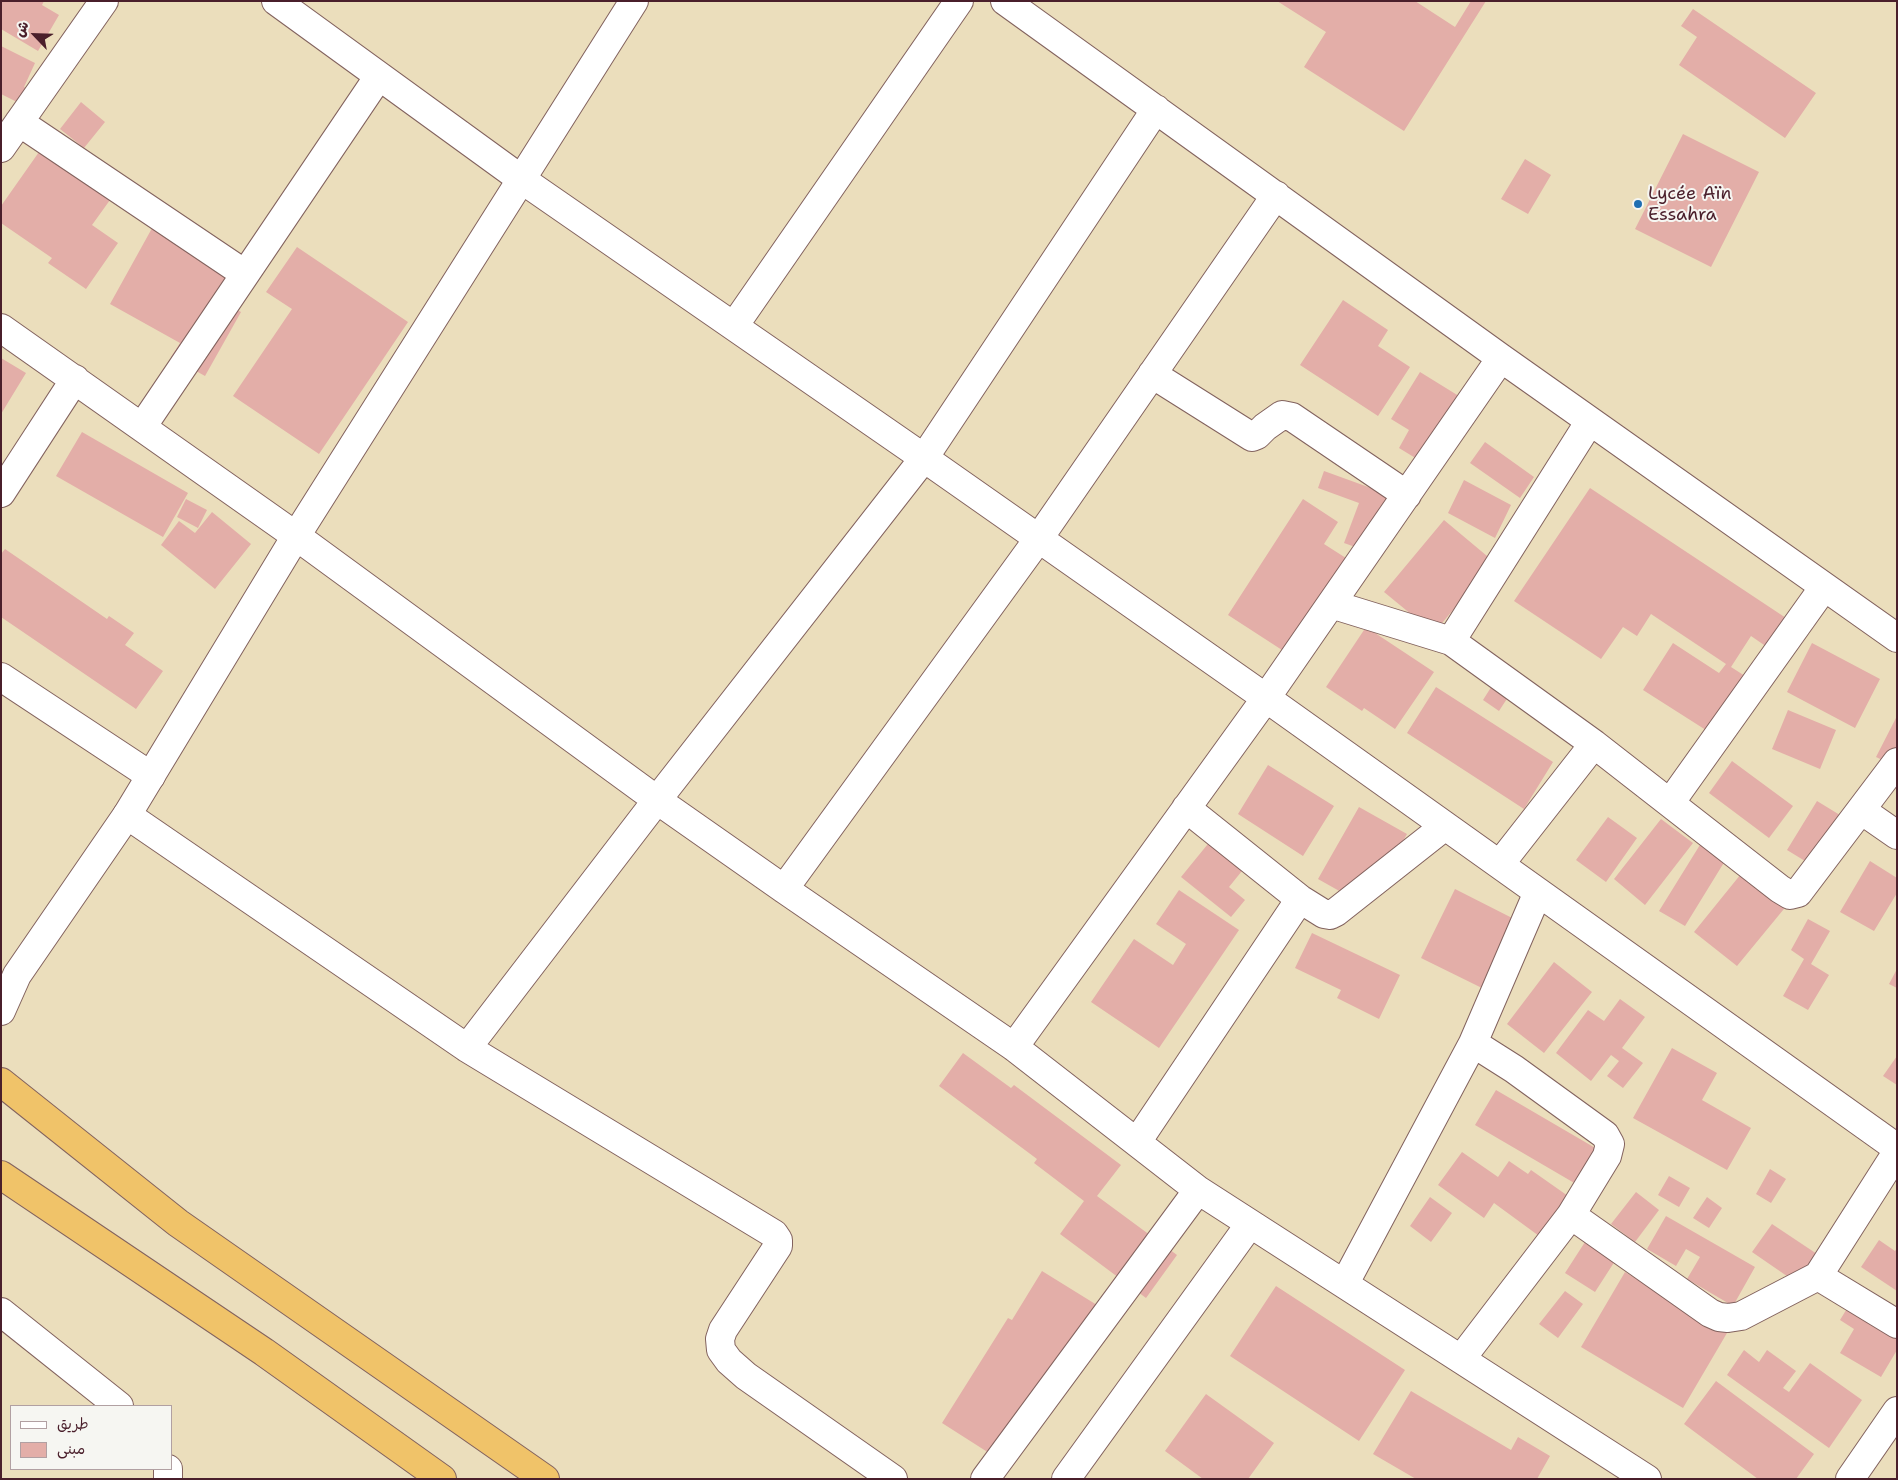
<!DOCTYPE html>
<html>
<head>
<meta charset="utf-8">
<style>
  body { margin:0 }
  #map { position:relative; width:1898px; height:1480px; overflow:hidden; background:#ebdebc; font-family:"Shantell Sans","Playpen Sans Arabic",sans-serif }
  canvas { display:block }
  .frame { position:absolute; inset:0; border:2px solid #4a1f2b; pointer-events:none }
  .legend { position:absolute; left:10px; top:1405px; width:162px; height:65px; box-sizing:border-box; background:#f6f6f2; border:1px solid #b1a0a2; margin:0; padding:6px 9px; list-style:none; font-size:15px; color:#4a1f2b }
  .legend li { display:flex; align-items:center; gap:10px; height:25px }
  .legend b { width:25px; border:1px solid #b1a0a2 }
  .north { position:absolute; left:10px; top:10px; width:50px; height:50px; -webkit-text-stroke:4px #f6f6f2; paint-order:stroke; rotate:294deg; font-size:14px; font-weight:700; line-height:20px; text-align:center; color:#4a1f2b }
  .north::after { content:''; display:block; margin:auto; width:18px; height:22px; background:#4a1f2b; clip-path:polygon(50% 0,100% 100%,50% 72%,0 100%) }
</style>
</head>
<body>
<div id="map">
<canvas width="1898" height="1480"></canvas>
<div class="frame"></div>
<ul class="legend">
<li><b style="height:6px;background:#fff"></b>طريق</li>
<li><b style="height:14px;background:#e3aea8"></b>مبنى</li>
</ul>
<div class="north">ش</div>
</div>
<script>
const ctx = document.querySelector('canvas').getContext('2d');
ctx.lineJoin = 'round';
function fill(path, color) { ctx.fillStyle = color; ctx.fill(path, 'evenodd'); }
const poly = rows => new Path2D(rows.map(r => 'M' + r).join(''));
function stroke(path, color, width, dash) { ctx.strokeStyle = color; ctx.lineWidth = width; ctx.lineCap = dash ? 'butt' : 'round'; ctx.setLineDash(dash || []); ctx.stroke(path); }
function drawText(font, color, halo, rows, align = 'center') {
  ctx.font = font + ' "Shantell Sans",sans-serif'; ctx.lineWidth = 4; ctx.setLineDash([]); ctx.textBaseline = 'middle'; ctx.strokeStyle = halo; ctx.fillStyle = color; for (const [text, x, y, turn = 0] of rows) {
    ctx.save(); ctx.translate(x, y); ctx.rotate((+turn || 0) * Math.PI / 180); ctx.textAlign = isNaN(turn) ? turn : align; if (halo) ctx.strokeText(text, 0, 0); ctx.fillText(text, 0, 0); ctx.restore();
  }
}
const building = poly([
  [1,1,44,1,42,5,59,15,38,51,1,29],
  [1277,1,1415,1,1455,27,1471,1,1486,1,1404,131,1304,67,1326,32],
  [1693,9,1816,93,1785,138,1679,65,1697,37,1681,26],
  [1,46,35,63,24,87,41,95,33,110,1,94],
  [81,102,105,122,84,148,60,129],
  [1683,134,1759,172,1711,267,1635,229],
  [39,152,110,200,92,225,118,243,86,289,48,263,52,258,1,223,1,206],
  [1525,159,1551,175,1528,214,1501,199],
  [156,221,239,267,220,301,241,312,205,376,171,357,180,343,110,304],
  [297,247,408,322,319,454,233,396,292,309,266,292],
  [1343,300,1388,330,1378,346,1410,367,1378,416,1300,365],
  [1,358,26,373,1,414],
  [1420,372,1475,406,1435,470,1399,448,1409,430,1391,419],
  [82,432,188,493,163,537,56,476],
  [1485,442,1534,477,1520,498,1470,463],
  [1324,471,1393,496,1372,553,1344,543,1359,503,1318,488],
  [1464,480,1511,505,1495,538,1448,513],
  [1590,488,1786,618,1767,647,1751,636,1731,667,1745,676,1709,732,1643,690,1673,643,1719,673,1726,664,1651,614,1637,636,1623,627,1601,659,1514,601],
  [186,499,207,510,198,528,177,517],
  [1303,499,1338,522,1324,544,1360,567,1299,661,1228,615],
  [212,512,251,544,215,589,161,545,179,521,195,533],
  [1444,520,1493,561,1434,633,1384,592],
  [5,549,107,619,109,616,134,633,125,645,163,671,136,709,1,617,1,554],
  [1366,627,1434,672,1395,729,1364,708,1362,711,1326,687],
  [1812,643,1880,679,1855,728,1787,692],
  [1495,681,1512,691,1499,711,1483,700],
  [1436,687,1553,762,1524,809,1407,733],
  [1788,710,1836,730,1820,769,1772,749],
  [1897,716,1897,767,1876,757],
  [1732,761,1793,806,1769,838,1709,793],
  [1268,765,1334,806,1303,856,1238,814],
  [1817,801,1853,823,1823,872,1787,850],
  [1359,807,1407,834,1366,906,1318,879],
  [1608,817,1637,838,1606,882,1576,860],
  [1661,819,1693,843,1645,905,1614,879],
  [1216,834,1250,861,1229,887,1245,900,1231,917,1181,877],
  [1703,840,1728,856,1685,926,1659,911],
  [1870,861,1897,878,1897,893,1874,931,1840,912],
  [1745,869,1788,904,1737,966,1694,932],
  [1455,889,1520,922,1486,990,1421,958],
  [1179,890,1239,930,1159,1048,1091,1002,1134,939,1173,965,1186,944,1156,924],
  [1808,919,1830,931,1811,964,1829,975,1808,1010,1783,996,1804,959,1791,950],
  [1312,933,1400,975,1379,1019,1337,998,1341,990,1295,968],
  [1554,962,1592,992,1544,1053,1507,1024],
  [1897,969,1897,988,1889,984],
  [1620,999,1645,1017,1622,1048,1643,1063,1623,1088,1607,1076,1619,1061,1611,1055,1591,1081,1556,1053,1588,1010,1604,1021],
  [1672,1048,1717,1073,1702,1100,1751,1128,1727,1170,1633,1118],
  [963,1053,1011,1088,1014,1085,1121,1165,1097,1196,1177,1255,1146,1298,1060,1234,1084,1201,1034,1163,1037,1159,939,1086],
  [1897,1056,1897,1085,1883,1076],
  [1496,1090,1609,1156,1588,1191,1475,1125],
  [1462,1152,1498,1177,1509,1161,1528,1174,1531,1170,1578,1203,1550,1244,1494,1203,1484,1218,1438,1185],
  [1770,1169,1786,1179,1771,1203,1756,1194],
  [1669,1176,1690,1188,1679,1207,1658,1195],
  [1636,1192,1659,1210,1635,1242,1611,1224],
  [1430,1197,1452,1213,1431,1242,1410,1226],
  [1707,1197,1722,1208,1709,1228,1693,1218],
  [1666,1216,1755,1267,1733,1306,1687,1279,1700,1257,1686,1249,1676,1266,1647,1249],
  [1772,1224,1817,1254,1797,1283,1752,1252],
  [1879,1240,1895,1251,1897,1248,1897,1291,1861,1267],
  [1585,1242,1615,1261,1595,1292,1565,1273],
  [1042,1271,1105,1310,1000,1460,942,1423,1008,1318,1012,1320],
  [1625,1272,1727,1333,1683,1408,1581,1347],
  [1276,1286,1405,1370,1359,1441,1230,1356],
  [1565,1291,1583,1304,1558,1338,1539,1324],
  [1851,1302,1897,1329,1897,1350,1881,1377,1840,1353,1854,1329,1840,1320],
  [1744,1350,1759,1362,1767,1350,1796,1371,1783,1388,1789,1392,1810,1363,1862,1400,1829,1448,1727,1375],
  [1716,1381,1814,1454,1796,1479,1758,1479,1684,1424],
  [1411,1391,1511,1450,1518,1437,1550,1456,1537,1479,1416,1479,1373,1454],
  [1206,1394,1274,1443,1248,1479,1203,1479,1165,1451]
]);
const minor = poly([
  [276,1,521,179,924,458,1266,698,1897,1148],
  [1005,1,1501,358,1897,638],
  [19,122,245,274],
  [1,148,104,1],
  [734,326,959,1],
  [1,328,296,536,657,800,784,889,1014,1047,1198,1190,1647,1479],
  [1152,374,1252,437,1257,435,1265,427,1282,415,1292,417,1407,495],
  [1590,421,1451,641,1594,744],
  [142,427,379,76],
  [1,493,75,379],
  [1331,604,1451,641],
  [1,677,151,776],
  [1670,803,1824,587],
  [1186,808,1300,899,1324,914,1330,915,1336,912,1445,826],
  [1861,810,1897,835],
  [127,815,467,1048,774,1234,778,1240,778,1246,723,1330,720,1339,721,1350,729,1361,746,1376,893,1479],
  [1500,864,1594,744,1780,889,1790,895,1798,893,1897,762],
  [784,889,1039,538,1276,195],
  [1473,1043,1538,892],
  [1014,1047,1266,698,1501,358],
  [467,1048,657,800,924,458,1156,109],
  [1137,1142,1300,899],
  [1571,1215,1710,1313,1719,1317,1728,1318,1741,1316,1818,1276,1897,1324],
  [1818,1276,1897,1152],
  [1345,1283,1473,1043,1514,1069,1605,1135,1610,1144,1607,1156,1571,1215,1461,1359],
  [1,1312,119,1406],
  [168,1479,168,1469],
  [985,1479,1198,1190],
  [1066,1479,1250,1224],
  [1850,1479,1897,1411]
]);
const tertiary = poly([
  [1,1011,17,975,127,815,296,536,634,1]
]);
const trunk = poly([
  [1,1082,178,1223,545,1479],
  [1,1175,264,1352,442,1479]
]);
const markers = [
  [1638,204,5,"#1f6fb2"]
];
const poiNames = [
  ["Lycée Aïn",1648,194],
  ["Essahra",1648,215]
];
fill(building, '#e3aea8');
stroke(minor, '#82625e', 30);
stroke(tertiary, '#82625e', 30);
stroke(trunk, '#82625e', 30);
stroke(minor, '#fff', 28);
stroke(tertiary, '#fff', 28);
stroke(trunk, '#f0c369', 28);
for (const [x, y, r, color] of markers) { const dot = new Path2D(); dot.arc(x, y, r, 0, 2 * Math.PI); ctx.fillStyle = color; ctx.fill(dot); stroke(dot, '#f6f6f2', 2); }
drawText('18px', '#4a1f2b', '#f6f6f2', poiNames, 'left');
</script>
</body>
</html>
